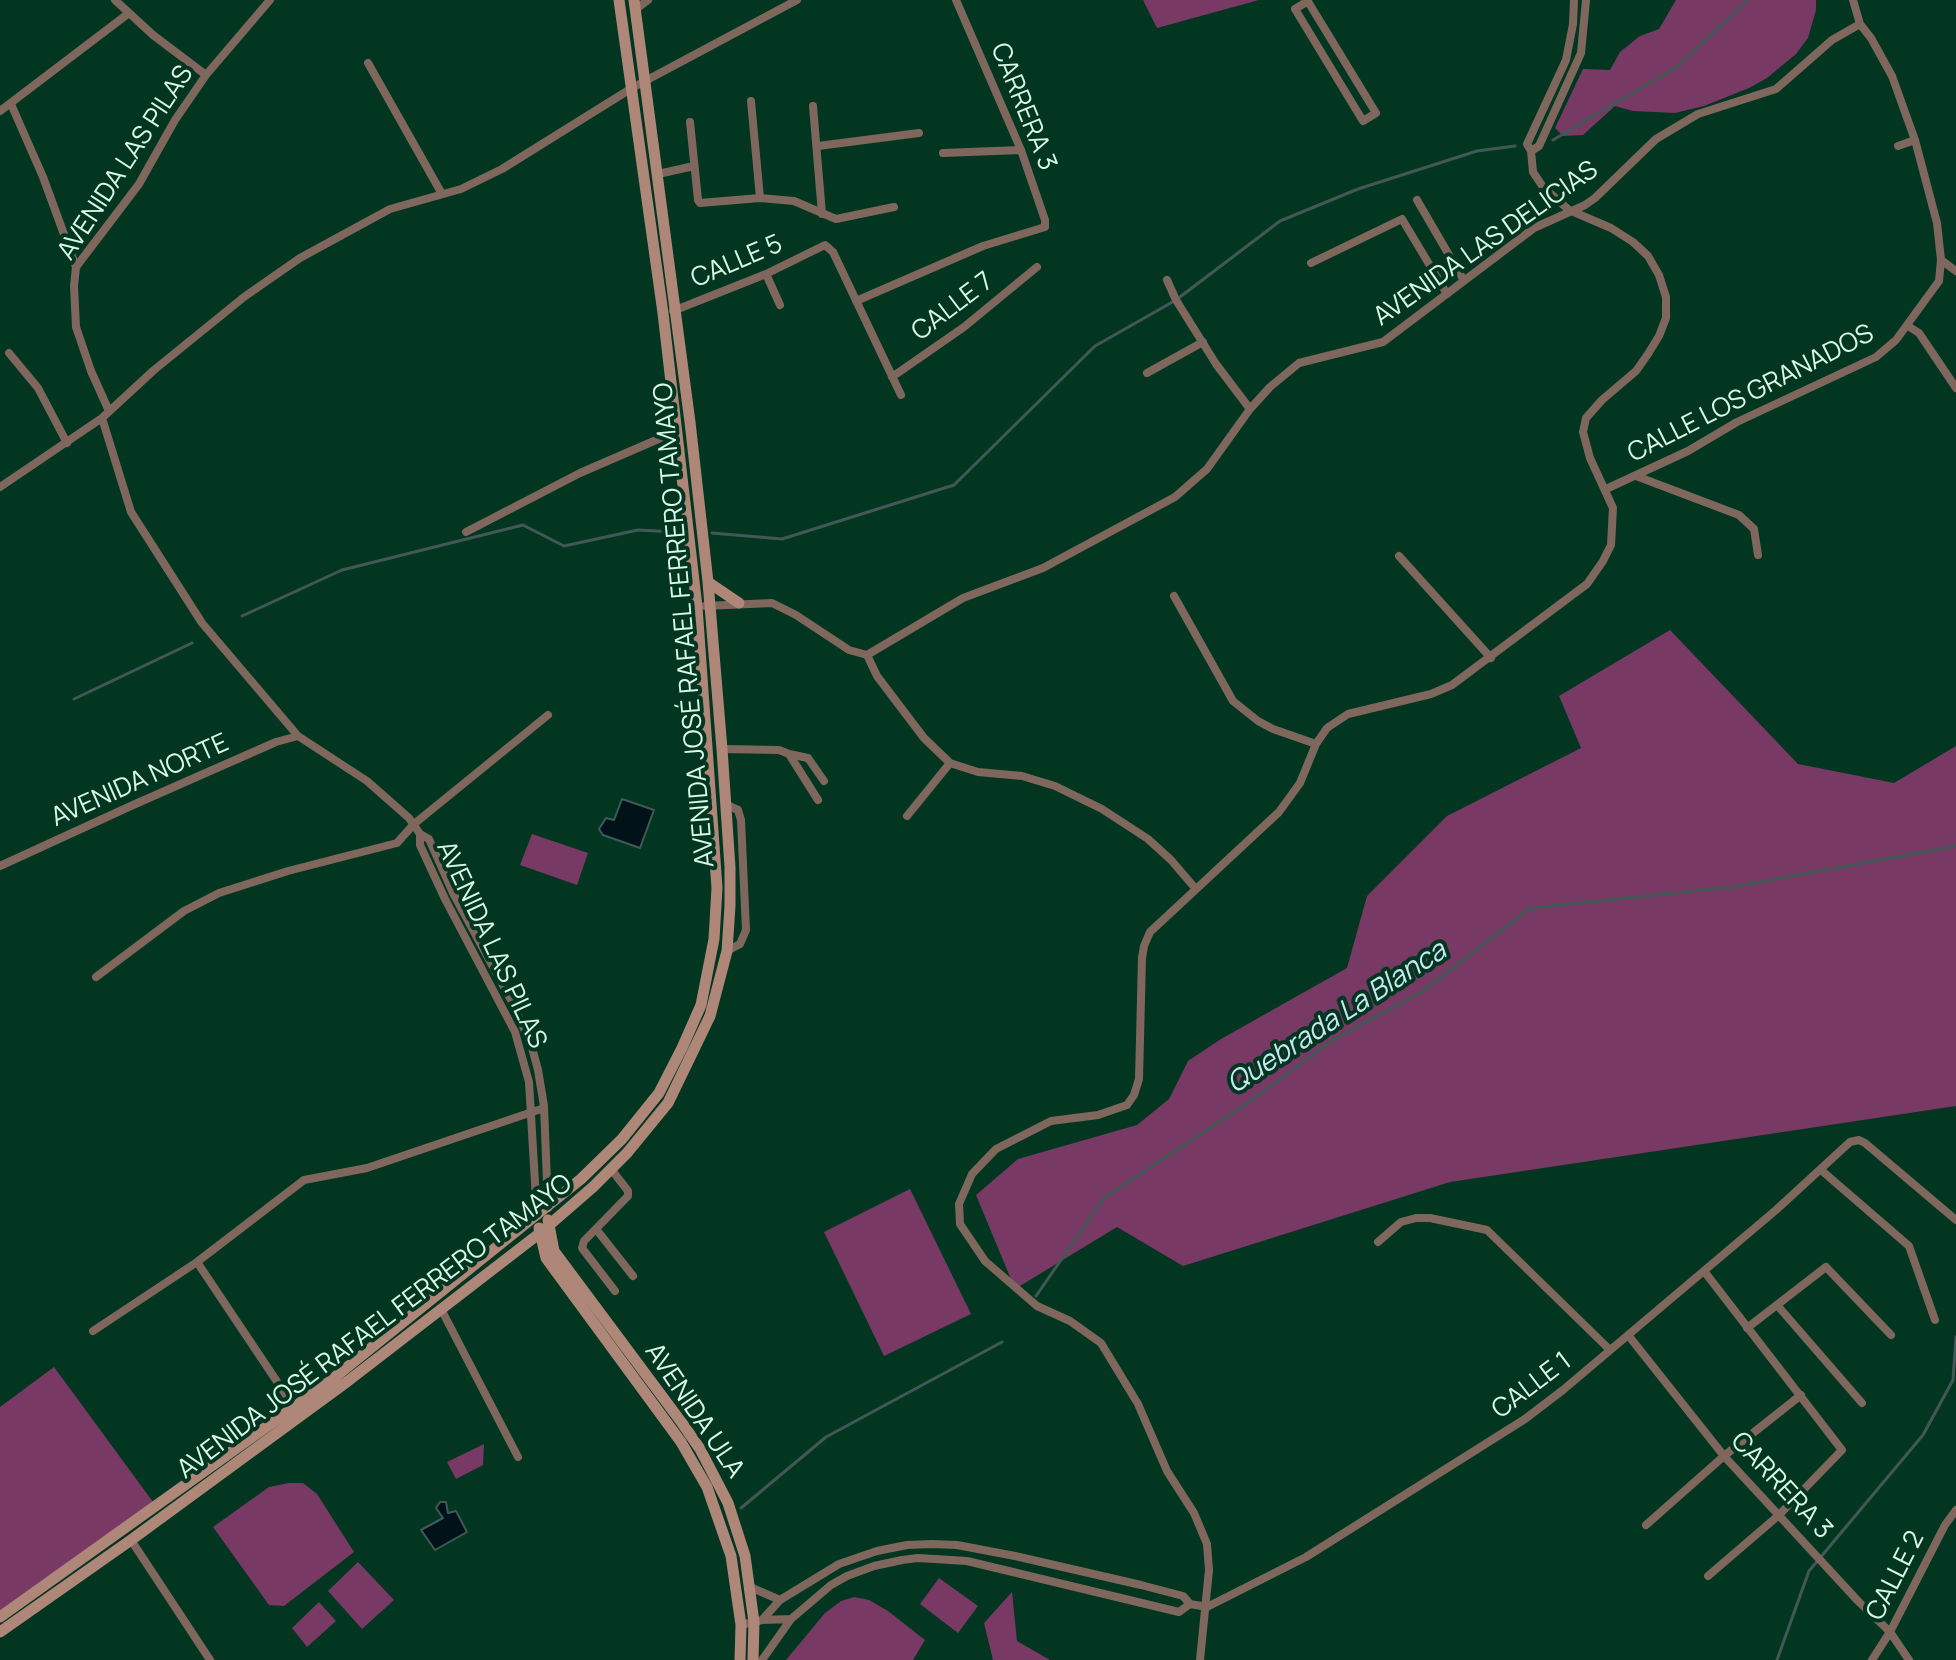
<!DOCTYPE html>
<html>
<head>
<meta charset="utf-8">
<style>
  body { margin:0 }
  canvas { display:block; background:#023621 }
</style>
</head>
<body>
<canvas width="1956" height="1660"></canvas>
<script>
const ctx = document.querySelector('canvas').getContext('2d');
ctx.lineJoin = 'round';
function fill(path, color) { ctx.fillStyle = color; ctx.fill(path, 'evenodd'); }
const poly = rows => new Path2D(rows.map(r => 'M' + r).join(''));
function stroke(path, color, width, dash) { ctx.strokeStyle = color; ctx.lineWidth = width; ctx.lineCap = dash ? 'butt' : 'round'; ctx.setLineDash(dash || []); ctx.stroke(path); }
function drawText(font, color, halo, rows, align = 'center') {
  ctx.font = font + ' Manrope,sans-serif'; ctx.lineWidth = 8; ctx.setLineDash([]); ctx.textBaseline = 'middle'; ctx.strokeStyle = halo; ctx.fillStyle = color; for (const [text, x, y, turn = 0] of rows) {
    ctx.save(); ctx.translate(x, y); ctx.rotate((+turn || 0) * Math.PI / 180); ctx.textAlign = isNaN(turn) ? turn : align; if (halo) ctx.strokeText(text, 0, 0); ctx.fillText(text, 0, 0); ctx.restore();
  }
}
const green = poly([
  [1143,0,1259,0,1157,28],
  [1676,0,1816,0,1816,10,1808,38,1796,54,1767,78,1749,88,1704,106,1675,113,1633,111,1615,106,1583,135,1563,136,1555,128,1583,69,1610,70,1620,52,1640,36,1659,29],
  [1670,630,1798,764,1894,783,1956,746,1956,1106,1450,1182,1183,1266,1117,1227,1015,1289,976,1195,1018,1159,1137,1125,1169,1099,1188,1061,1221,1039,1347,968,1367,896,1447,816,1581,748,1559,696],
  [532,834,588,853,577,885,520,865],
  [910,1189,971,1314,884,1356,824,1232],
  [54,1367,156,1506,0,1621,0,1407],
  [484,1444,483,1465,456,1479,447,1462],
  [289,1483,303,1483,317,1494,354,1552,284,1606,269,1605,213,1527,269,1487],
  [358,1562,394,1600,362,1629,328,1591],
  [939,1578,978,1606,958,1633,920,1604],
  [1012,1592,1017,1641,1050,1660,993,1660,984,1623],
  [854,1597,869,1600,888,1611,925,1640,913,1660,786,1660,825,1613,841,1601],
  [319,1602,336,1621,307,1647,292,1628]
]);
const water = poly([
  [622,799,654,810,640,848,603,835,599,829,606,818,614,820,622,799],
  [440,1502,446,1502,448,1513,456,1511,467,1532,435,1550,421,1530,443,1518,436,1508,440,1502]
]);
const stream = poly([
  [1553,140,1678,66,1748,0],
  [712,533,782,539,954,485,1095,346,1176,300,1280,221,1358,189,1477,151,1515,146],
  [242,616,342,570,523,525,564,546,638,530,675,532],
  [74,699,192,643],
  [1036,1296,1104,1198,1249,1102,1336,1038,1422,992,1530,908,1732,887,1956,846],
  [741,1508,826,1437,1002,1342],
  [1777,1660,1809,1571,1923,1435,1953,1380,1956,1337]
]);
const street = poly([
  [115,0,153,35,206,75],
  [1307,0,1376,113,1363,121,1295,9,1308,1],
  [636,9,648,0],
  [368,63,442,194],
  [751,101,760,198],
  [11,104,43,177,76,267],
  [813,106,822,214],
  [0,111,129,13],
  [690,122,698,200,700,203,760,198,794,201,836,219,894,207],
  [818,146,919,133],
  [1898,146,1915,140],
  [1531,151,1539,146,1581,53,1586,0],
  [943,153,1021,150],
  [658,174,694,166],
  [1417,200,1463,279],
  [1941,260,1956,271],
  [1311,263,1402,219,1447,294],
  [766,274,780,305],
  [1167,280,1176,300,1216,364,1250,409],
  [856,301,983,246,1045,227,1045,220,1021,150,956,0],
  [1392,308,1437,277],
  [673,311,766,274,825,245,833,252,901,395],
  [1908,326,1919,333,1956,388],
  [9,353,38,388,67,443],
  [1147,373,1203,342],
  [892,377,964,327,1037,267],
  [109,411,91,371,76,327,74,286,76,267,139,184,175,120,206,75,270,0],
  [102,418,131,512,202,623,298,736,367,781,409,818,420,834,429,839,453,893,511,1000,531,1044,538,1070,544,1106,548,1208],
  [1636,476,1739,515,1754,529,1758,555],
  [0,487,102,418,154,370,244,297,300,258,390,209,461,189,502,169,632,88,797,0],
  [1606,489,1688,451,1737,422,1876,357,1896,340,1939,281,1941,260,1937,223,1915,140,1892,76,1871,38,1860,24,1853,0],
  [466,532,580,473,677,431],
  [1399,556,1491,658],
  [1174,596,1233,701,1258,721,1273,729,1316,744],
  [705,606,772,603,796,615,849,650,867,655],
  [867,655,963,598,1043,568,1175,497,1207,469,1250,409,1270,387,1299,363,1383,342,1534,228,1585,205,1595,198,1656,139,1698,114,1776,89,1832,40,1860,24],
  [867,655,877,676,924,738,950,763,978,772,1022,776,1055,786,1102,809,1148,839,1171,860,1195,888],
  [722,749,779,750,789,754,818,800],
  [789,754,808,758,824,781],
  [725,804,738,810,741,820,746,930,740,944,727,951],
  [907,816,950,763],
  [420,834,420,845,445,899,515,1032,529,1082,537,1216],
  [0,866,133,805,276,742,298,736],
  [96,977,184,911,219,893,288,871,397,843,414,824,548,715],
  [611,1169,628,1191,628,1196,584,1241,582,1248,615,1291],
  [1821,1170,1909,1246,1935,1320],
  [596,1229,633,1276],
  [1378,1242,1401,1222,1416,1218,1430,1218,1487,1230,1610,1350],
  [1704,1271,1842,1450,1779,1515,1708,1576],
  [1777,1305,1862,1403],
  [441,1309,518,1457],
  [1747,1328,1826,1267,1891,1335],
  [93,1331,197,1262],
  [1628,1335,1724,1456,1858,1601,1890,1632,1909,1660],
  [294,1407,197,1262,304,1180,367,1168,544,1108],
  [1646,1525,1724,1456,1801,1395],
  [131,1540,210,1660],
  [750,1587,780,1600],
  [1207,1607,1306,1557,1525,1419,1563,1390,1776,1210,1850,1142,1859,1140,1865,1143,1956,1220],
  [762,1620,780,1600,839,1564,877,1551,907,1545,932,1544,957,1545,1015,1556,1141,1585,1183,1596,1190,1604,1207,1607],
  [741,1625,762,1620,791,1619],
  [762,1660,791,1619,831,1585,847,1576,874,1566,902,1560,918,1558,967,1561,1179,1612,1190,1604],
  [1200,1660,1209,1570,1207,1544,1194,1513,1167,1471,1138,1404,1101,1343,1070,1321,1037,1306,985,1261,960,1224,959,1204,972,1174,996,1149,1051,1121,1098,1115,1127,1105,1134,1095,1139,1079,1142,958,1144,946,1150,932,1279,812,1300,783,1316,744,1327,728,1348,714,1431,694,1452,685,1587,584,1603,561,1611,545,1613,508,1590,458,1583,432,1586,418,1602,400,1636,371,1648,354,1659,336,1666,318,1666,297,1659,275,1648,256,1633,242,1611,228,1569,210,1543,187,1533,172,1531,151,1527,144,1566,60,1573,24,1574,0],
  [1872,1660,1890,1632,1945,1525,1956,1510]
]);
const secondary = poly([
  [708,582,739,603],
  [548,1220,554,1251,682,1423,700,1449,728,1503,745,1556,754,1622,753,1660],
  [539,1228,546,1258,681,1442,707,1487,731,1556,741,1625,740,1660],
  [0,1617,325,1385,581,1179,622,1139,659,1093,682,1048,701,1005,714,939,717,888,697,607,663,313,619,0],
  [0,1632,131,1540,348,1381,540,1233,593,1187,627,1153,668,1103,710,1016,727,951,730,906,730,867,722,749,708,582,690,422,634,0]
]);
const streetNames = [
  ["CARRERA 3",1023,107,68],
  ["AVENIDA LAS PILAS",126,163,-57],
  ["AVENIDA LAS DELICIAS",1486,244,-35],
  ["CALLE 5",737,262,-23],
  ["CALLE 7",953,307,-37],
  ["CALLE LOS GRANADOS",1751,394,-27],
  ["AVENIDA JOSÉ RAFAEL FERRERO TAMAYO",685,625,-95],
  ["AVENIDA NORTE",140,781,-24],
  ["AVENIDA LAS PILAS",491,945,65],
  ["AVENIDA JOSÉ RAFAEL FERRERO TAMAYO",375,1327,-37],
  ["CALLE 1",1532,1386,-37],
  ["AVENIDA ULA",694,1411,56],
  ["CARRERA 3",1781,1486,47],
  ["CALLE 2",1896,1576,-63]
];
const waterNames = [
  ["Quebrada La Blanca",1337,1018,-33]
];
fill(green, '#783964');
fill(water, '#011319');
stroke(water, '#425857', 2);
stroke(stream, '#425857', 3);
stroke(street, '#80675d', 8);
stroke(secondary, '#af8778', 11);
drawText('26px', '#d9f8e7', '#023621', streetNames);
drawText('italic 28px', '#c8e7f1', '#023621', waterNames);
</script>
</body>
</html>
